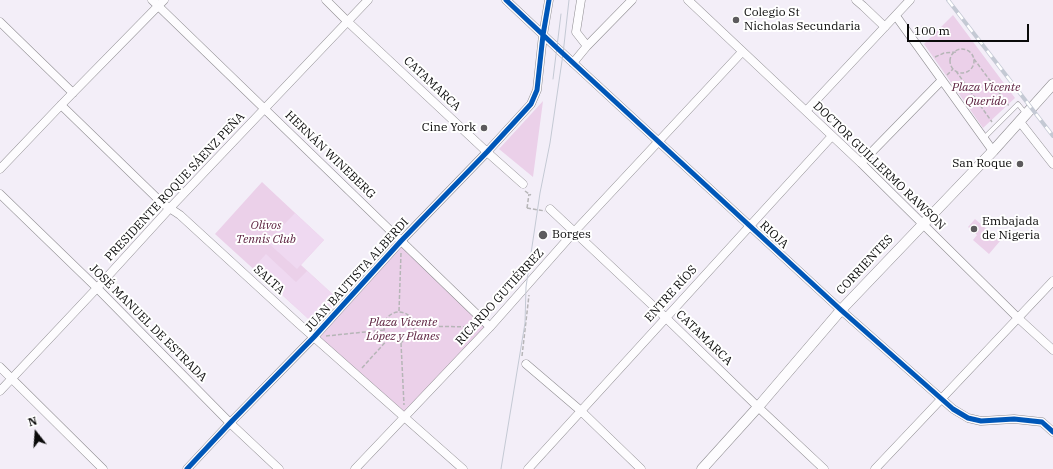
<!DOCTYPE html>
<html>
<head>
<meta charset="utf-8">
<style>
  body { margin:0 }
  #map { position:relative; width:1053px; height:469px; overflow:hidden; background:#f3eef8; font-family:"IBM Plex Serif",serif }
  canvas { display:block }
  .north { position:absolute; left:16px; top:413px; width:40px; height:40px; -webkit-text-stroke:3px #fff; paint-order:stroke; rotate:343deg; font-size:11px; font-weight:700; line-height:16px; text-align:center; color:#0a0a0a }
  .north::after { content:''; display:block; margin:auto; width:14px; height:18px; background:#0a0a0a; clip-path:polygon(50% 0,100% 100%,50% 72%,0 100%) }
  .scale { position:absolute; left:907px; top:24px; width:122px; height:18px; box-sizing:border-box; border:2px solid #0a0a0a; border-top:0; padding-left:5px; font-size:12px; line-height:14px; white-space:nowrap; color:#0a0a0a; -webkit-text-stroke:3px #fff; paint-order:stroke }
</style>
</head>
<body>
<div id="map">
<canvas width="1053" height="469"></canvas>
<div class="north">N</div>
<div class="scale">100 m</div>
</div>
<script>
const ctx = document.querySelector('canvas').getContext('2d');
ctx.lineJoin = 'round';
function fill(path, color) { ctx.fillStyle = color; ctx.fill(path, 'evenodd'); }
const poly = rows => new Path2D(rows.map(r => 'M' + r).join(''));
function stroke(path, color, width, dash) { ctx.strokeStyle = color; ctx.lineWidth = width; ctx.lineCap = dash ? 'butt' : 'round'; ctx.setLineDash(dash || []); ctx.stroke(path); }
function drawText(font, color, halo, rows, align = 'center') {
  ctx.font = font + ' "IBM Plex Serif",serif'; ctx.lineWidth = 4; ctx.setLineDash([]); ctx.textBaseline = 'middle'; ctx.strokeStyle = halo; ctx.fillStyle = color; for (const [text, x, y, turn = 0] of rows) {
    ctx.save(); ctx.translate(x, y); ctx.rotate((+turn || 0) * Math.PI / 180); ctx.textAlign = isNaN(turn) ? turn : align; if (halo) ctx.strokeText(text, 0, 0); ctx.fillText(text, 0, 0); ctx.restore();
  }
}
const green = poly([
  [953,15,1015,98,983,128,924,44],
  [543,101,533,177,499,149],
  [262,182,324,240,301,265,339,300,315,325,215,234],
  [975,219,1000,241,989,254,973,240,977,235,968,227],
  [401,241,490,327,404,417,314,337]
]);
const pitch = poly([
  [295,213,324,240,297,269,267,242],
  [266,254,296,282,307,271,339,300,315,325,253,268]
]);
const path = poly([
  '950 61a12 12 0 1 1 24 0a12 12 0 1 1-24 0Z',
  [935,57,944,53,956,52],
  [974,59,1009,106],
  [956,71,992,122],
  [947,75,953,69],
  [525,191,529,194,531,195],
  [527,208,529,194],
  [399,311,401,253],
  '384 327a15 15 0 1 1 30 0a15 15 0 1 1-30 0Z',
  [415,326,478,327],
  [326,336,384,330],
  [401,343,404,405],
  [522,356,529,295],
  [362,368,389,338]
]);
const service = poly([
  [984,138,1018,104,1026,114]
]);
const minor = poly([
  [152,0,490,327],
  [326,0,348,22,487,152,523,184],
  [506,0,557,48,841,310,953,409,968,418,981,421,1014,419,1042,422,1053,432],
  [581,0,576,32,587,46],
  [688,0,861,163,1018,318,1053,350],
  [856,0,863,6,885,27],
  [896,16,993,151],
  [0,22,73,93],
  [573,63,587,46,632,0],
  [61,105,162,203,180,215,299,324,463,469],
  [806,111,910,0],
  [1020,122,1053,164],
  [861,163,942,80],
  [0,169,61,105,164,0],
  [0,194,97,288,230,423,279,469],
  [550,209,666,318,758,407,824,469],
  [526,364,581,411,641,469],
  [0,367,103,469],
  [0,391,97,288,170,208,368,0],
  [187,469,230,423,314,337,401,241,487,152,531,104,537,90,543,35,549,0],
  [355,469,490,327,574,232,742,52],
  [528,469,832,136],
  [875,469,1053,281]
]);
const tertiary = poly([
  [702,469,758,407,841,310,993,151,1053,84]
]);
const tram = poly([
  [553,79,561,14],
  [501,469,525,323,526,287,540,193,550,143,563,54,569,0]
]);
const rail = poly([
  [948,0,1053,136]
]);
const pathBridge = poly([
  [527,208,545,211]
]);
const cycleway = poly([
  [506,0,557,48,841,310,953,409,968,418,981,421,1014,419,1042,422,1053,432],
  [187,469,230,423,314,337,401,241,487,152,531,104,537,90,543,35,549,0]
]);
const markers = [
  [736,20,4,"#5c5a5d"],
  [484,128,4,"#5c5a5d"],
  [1020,164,4,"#5c5a5d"],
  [974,229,4,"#5c5a5d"],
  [543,235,5,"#5c5a5d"]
];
const poiNames = [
  ["Colegio St",744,13],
  ["Nicholas Secundaria",744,27],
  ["Cine York",476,128,"right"],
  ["San Roque",1012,164,"right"],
  ["Embajada",982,222],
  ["de Nigeria",982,236],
  ["Borges",552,235]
];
const streetNames = [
  ["CATAMARCA",432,84,43],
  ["HERNÁN WINEBERG",330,155,44],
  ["DOCTOR GUILLERMO RAWSON",879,166,44],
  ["PRESIDENTE ROQUE SÁENZ PEÑA",175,187,-47],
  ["RIOJA",774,235,43],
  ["CORRIENTES",865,265,-47],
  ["JUAN BAUTISTA ALBERDI",357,275,-48],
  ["SALTA",269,280,42],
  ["ENTRE RÍOS",671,294,-48],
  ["RICARDO GUTIÉRREZ",500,297,-48],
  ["JOSÉ MANUEL DE ESTRADA",148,323,45],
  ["CATAMARCA",704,338,44]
];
const parkNames = [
  ["Plaza Vicente",986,88],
  ["Querido",986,102],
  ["Olivos",266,226],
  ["Tennis Club",266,240],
  ["Plaza Vicente",403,323],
  ["López y Planes",403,337]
];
fill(green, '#ebd0e9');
fill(pitch, '#efd9f1');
stroke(service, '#8f8d91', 5);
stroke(minor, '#8f8d91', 9);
stroke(tertiary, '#8f8d91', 11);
stroke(path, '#b6b5b7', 1.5, [4, 2]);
stroke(service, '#fdfcfe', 4);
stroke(minor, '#fdfcfe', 8);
stroke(tertiary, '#fdfcfe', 10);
stroke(tram, '#c4c9d4', 1);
stroke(rail, '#c4c9d4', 4);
stroke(rail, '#fff', 2.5, [8]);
stroke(pathBridge, '#b6b5b7', 1.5, [4, 2]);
stroke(cycleway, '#0057b8', 5);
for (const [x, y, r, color] of markers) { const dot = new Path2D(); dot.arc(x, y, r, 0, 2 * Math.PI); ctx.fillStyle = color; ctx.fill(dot); stroke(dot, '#fff', 1.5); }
drawText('12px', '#0a0a0a', '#fff', poiNames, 'left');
drawText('12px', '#0a0a0a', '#fff', streetNames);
drawText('italic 12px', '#5c213f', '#fff', parkNames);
</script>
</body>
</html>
